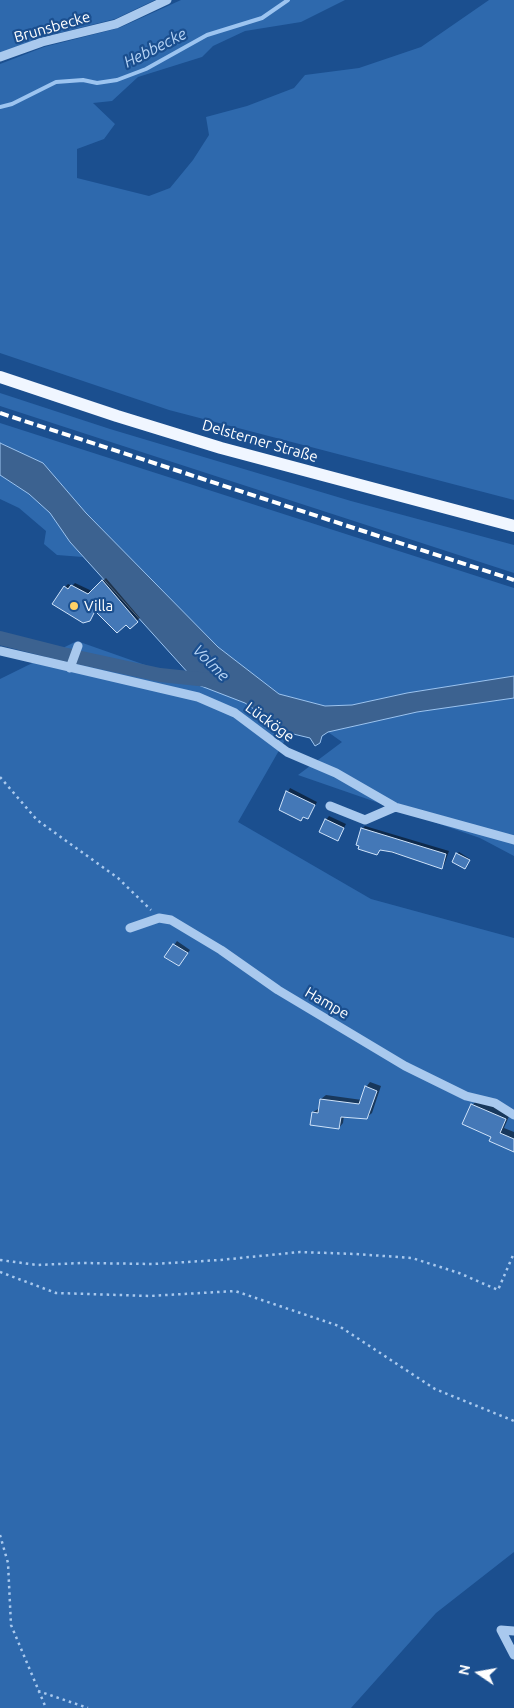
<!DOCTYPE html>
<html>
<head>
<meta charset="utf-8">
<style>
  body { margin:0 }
  #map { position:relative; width:514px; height:1708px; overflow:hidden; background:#1b4f8f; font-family:Ubuntu,sans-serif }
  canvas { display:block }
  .north { position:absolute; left:454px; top:1648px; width:50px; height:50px; -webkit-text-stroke:4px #1b4f8f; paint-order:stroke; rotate:282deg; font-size:14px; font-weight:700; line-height:20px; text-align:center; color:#fff }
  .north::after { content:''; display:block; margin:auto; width:18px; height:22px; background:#fff; clip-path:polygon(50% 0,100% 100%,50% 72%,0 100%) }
</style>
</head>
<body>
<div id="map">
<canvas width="514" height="1708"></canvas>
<div class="north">N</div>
</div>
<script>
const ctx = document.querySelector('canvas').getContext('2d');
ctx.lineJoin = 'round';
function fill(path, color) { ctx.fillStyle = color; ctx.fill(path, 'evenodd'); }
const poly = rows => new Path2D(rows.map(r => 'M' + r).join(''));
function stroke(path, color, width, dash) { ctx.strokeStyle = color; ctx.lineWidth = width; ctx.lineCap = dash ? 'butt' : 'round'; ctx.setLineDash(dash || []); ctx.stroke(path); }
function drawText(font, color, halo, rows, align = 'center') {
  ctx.font = font + ' Ubuntu,sans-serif'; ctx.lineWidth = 4.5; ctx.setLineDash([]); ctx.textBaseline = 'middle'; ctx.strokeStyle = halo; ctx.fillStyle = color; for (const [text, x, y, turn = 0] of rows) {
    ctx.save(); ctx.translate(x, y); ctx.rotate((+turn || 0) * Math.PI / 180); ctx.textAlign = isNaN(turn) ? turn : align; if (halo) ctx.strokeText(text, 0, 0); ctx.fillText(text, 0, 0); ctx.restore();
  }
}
const green = poly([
  [0,0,155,0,115,19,43,37,0,54],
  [181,0,345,0,301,22,245,31,213,46,202,57,138,77,112,101,93,103,115,124,104,139,77,149,77,178,149,196,170,188,193,160,209,135,206,117,247,106,294,88,305,75,359,68,421,47,489,0,514,0,514,500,169,410,0,353,0,64,44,47,119,28],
  [0,393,110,429,351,501,514,545,514,573,0,406],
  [0,423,514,588,514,676,407,693,352,705,325,706,279,694,218,647,86,513,43,463,0,443],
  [0,475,29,494,50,513,70,542,83,557,57,555,44,544,46,531,19,508,0,499],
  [77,641,219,691,245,703,289,733,238,822,371,899,514,938,514,1552,436,1613,351,1708,0,1708,0,679],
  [514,698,514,856,480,838,298,775,342,742,328,732,417,712]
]);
const water = poly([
  [0,443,43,463,86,513,218,647,279,694,325,706,352,705,407,693,514,676,514,698,417,712,328,732,322,736,320,743,315,746,310,738,289,733,245,703,188,681,190,675,70,542,50,513,29,494,0,475,0,443]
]);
const shadow = poly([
  [106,578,140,618,130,627,96,610,89,620,65,587,68,584,72,586,75,583,92,591],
  [290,788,317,802,308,818,305,816,301,820,280,809],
  [329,816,346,824,338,839,326,820],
  [365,826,449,851,444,865,441,867,380,849,362,829],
  [459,852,470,859,466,866,457,854],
  [177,941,190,950,181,962,166,957],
  [370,1082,381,1086,372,1113,367,1117,344,1116,343,1123,339,1128,313,1112,320,1108,321,1099,326,1095,362,1100,366,1087],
  [478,1100,510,1114,504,1128,514,1132,514,1151,472,1105]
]);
const stream = poly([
  [0,107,12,104,56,82,83,80,97,83,117,80,146,69,207,35,262,18,288,0]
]);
const canal = poly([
  [0,638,63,654,160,675,208,680]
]);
const building = poly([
  [102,580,138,622,130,629,126,625,117,633,95,611,90,621,83,623,52,604,64,586,68,589,71,585,88,594,102,580],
  [286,791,315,805,308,819,303,817,301,821,279,810,286,791],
  [325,819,344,828,338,841,319,832,325,819],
  [361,828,446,854,442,869,392,852,380,850,377,855,358,849,359,846,356,845,361,828],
  [456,853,470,860,465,869,452,862,456,853],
  [173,944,188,953,179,966,164,957,173,944],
  [365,1086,377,1091,367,1119,341,1117,339,1129,310,1125,312,1112,318,1113,320,1099,359,1104,365,1086],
  [471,1104,506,1119,500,1133,514,1139,514,1152,489,1141,491,1137,462,1124,471,1104]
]);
const path = poly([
  [0,777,37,820,118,878,151,910],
  [0,1260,37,1265,82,1263,153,1264,220,1260,300,1252,356,1254,412,1258,459,1273,498,1290,514,1253],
  [0,1272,56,1293,150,1296,235,1291,339,1326,435,1389,514,1421],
  [0,1535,8,1563,11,1625,46,1708],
  [38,1691,88,1708]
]);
const minor = poly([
  [0,57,42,42,116,24,167,0],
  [0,651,198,697,235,713,287,752,336,773,395,807,514,840],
  [70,668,78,646],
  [330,806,365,820,395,807],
  [130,928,159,918,171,920,221,950,278,990,405,1066,466,1096,495,1103,514,1115],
  [514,1631,501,1630,514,1655]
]);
const major = poly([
  [0,377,117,416,221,448,514,526]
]);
const rail = poly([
  [0,413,514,580]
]);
const markers = [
  [74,606,5,"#ffd166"]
];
const streetNames = [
  ["Brunsbecke",52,27,-16],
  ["Delsterner Straße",260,441,16],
  ["Lücköge",270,722,36],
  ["Hampe",327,1003,30]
];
const poiNames = [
  ["Villa",84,606]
];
const waterNames = [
  ["Hebbecke",155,48,-27],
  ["Volme",211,663,45]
];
fill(green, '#2e69ad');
fill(water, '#3c6290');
stroke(water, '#9cc4f0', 1);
fill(shadow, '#0007');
stroke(stream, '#9cc4f0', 4);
stroke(canal, '#3c6290', 14);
fill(building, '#4478b7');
stroke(building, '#cfe3fa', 1);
stroke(path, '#a9c9ee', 2.5, [2.5, 4]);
stroke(minor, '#a9c9ee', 9);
stroke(major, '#f0f6ff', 12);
stroke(rail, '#fff', 4, [9, 4]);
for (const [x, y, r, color] of markers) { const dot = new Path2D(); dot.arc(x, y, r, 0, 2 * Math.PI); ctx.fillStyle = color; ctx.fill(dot); stroke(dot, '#1b4f8f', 2); }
drawText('15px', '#fff', '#1b4f8f', streetNames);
drawText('15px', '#fff', '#1b4f8f', poiNames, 'left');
drawText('italic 16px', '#b5d3f5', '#1b4f8f', waterNames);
</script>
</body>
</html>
